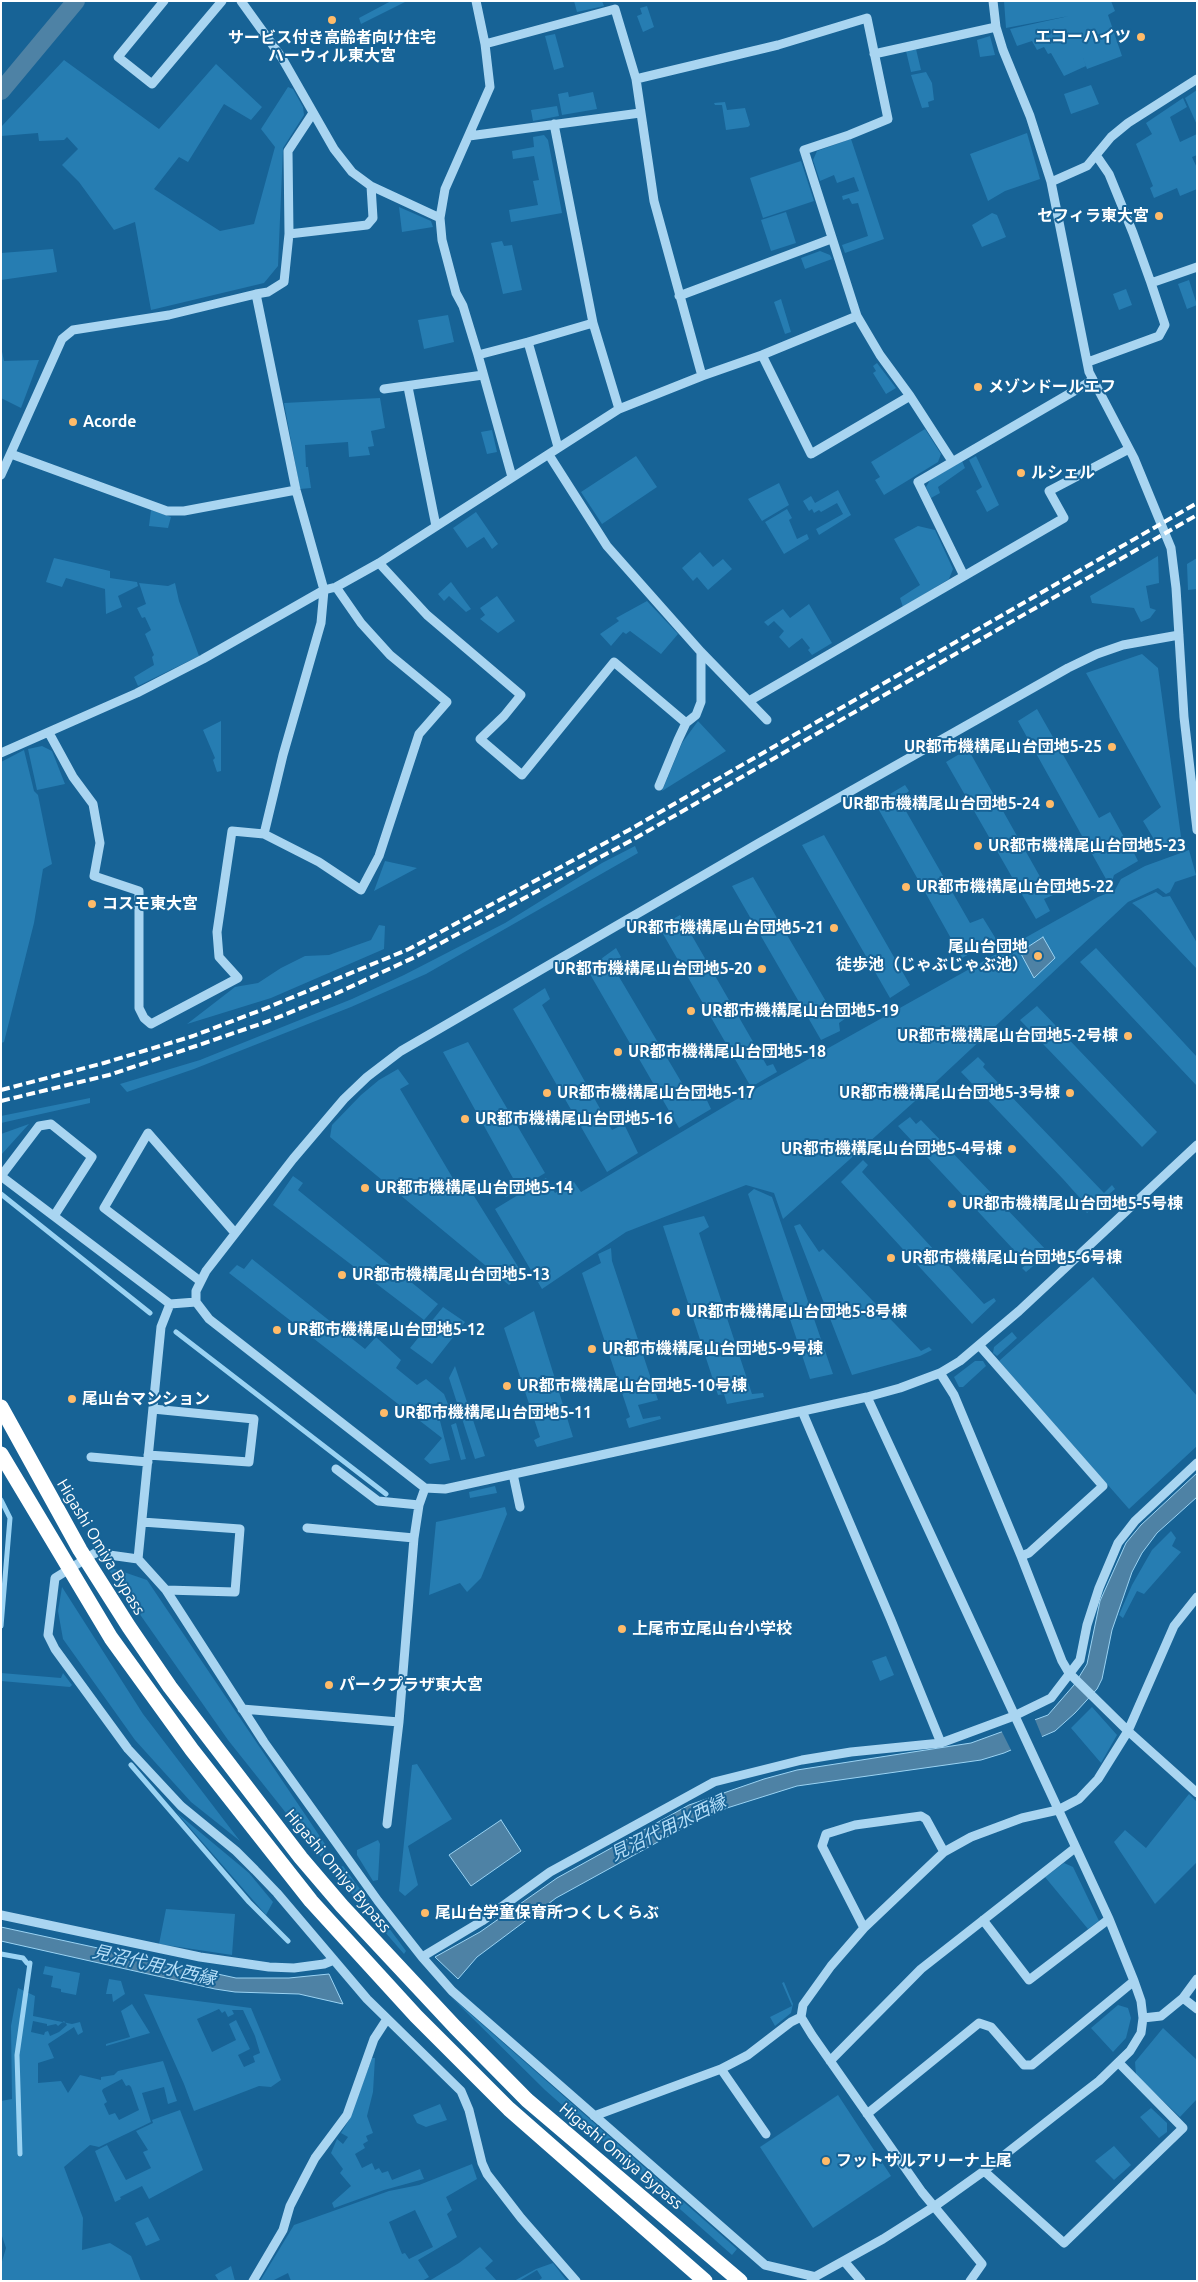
<!DOCTYPE html>
<html>
<head>
<meta charset="utf-8">
<style>
  body { margin:0 }
  #map { position:relative; width:1198px; height:2282px; overflow:hidden; background:#176396; font-family:Ubuntu,sans-serif }
  canvas { display:block }
  .frame { position:absolute; inset:0; border:2px solid #fff; pointer-events:none }
</style>
</head>
<body>
<div id="map">
<canvas width="1198" height="2282"></canvas>
<div class="frame"></div>
</div>
<script>
const ctx = document.querySelector('canvas').getContext('2d');
ctx.lineJoin = 'round';
function fill(path, color) { ctx.fillStyle = color; ctx.fill(path, 'evenodd'); }
const poly = rows => new Path2D(rows.map(r => 'M' + r).join(''));
function stroke(path, color, width, dash) { ctx.strokeStyle = color; ctx.lineWidth = width; ctx.lineCap = dash ? 'butt' : 'round'; ctx.setLineDash(dash || []); ctx.stroke(path); }
function drawText(font, color, halo, rows, align = 'center') {
  ctx.font = font + ' Ubuntu,"Noto Sans JP",sans-serif'; ctx.lineWidth = 4; ctx.setLineDash([]); ctx.textBaseline = 'middle'; ctx.strokeStyle = halo; ctx.fillStyle = color; for (const [text, x, y, turn = 0] of rows) {
    ctx.save(); ctx.translate(x, y); ctx.rotate((+turn || 0) * Math.PI / 180); ctx.textAlign = isNaN(turn) ? turn : align; if (halo) ctx.strokeText(text, 0, 0); ctx.fillText(text, 0, 0); ctx.restore();
  }
}
const green = poly([
  [391,1,407,1,361,24,359,18],
  [574,1,602,1,604,6,577,12],
  [1004,1,1111,1,1115,11,1108,15,1122,56,1087,69,1081,52,1086,66,1064,76,1051,53,1048,54,1044,47,1037,50,1032,41,1017,46,1010,29,1069,16,1006,28],
  [647,6,654,27,643,32,637,16,642,14,640,8],
  [555,34,564,67,554,70,545,36],
  [990,36,995,55,980,57,977,40],
  [916,49,921,70,911,72,906,51],
  [64,60,159,129,216,64,262,107,251,120,224,104,188,162,179,157,154,189,220,231,254,224,275,147,261,129,288,87,293,89,303,107,304,115,283,148,278,266,264,283,151,310,135,222,114,230,79,182,62,165,78,149,67,137,64,140,39,141,38,133,1,136,1,127],
  [926,72,932,83,934,100,928,102,929,107,922,108,911,75],
  [1091,85,1099,104,1071,114,1064,94],
  [1197,90,1197,125,1185,98],
  [568,92,569,97,593,92,597,109,562,115,558,94],
  [1183,98,1187,107,1170,117,1180,142,1197,134,1197,155,1192,157,1197,168,1197,189,1180,196,1177,188,1154,198,1150,188,1153,186,1136,144,1152,134,1146,123],
  [725,102,727,110,745,108,750,125,748,127,726,130,722,105,715,105,714,103],
  [557,106,559,116,533,121,531,110],
  [1027,133,1040,179,1005,191,988,201,970,154],
  [544,135,548,140,562,213,511,222,509,210,538,205,533,181,539,180,534,156,513,159,512,151,534,147,533,137],
  [851,139,884,239,845,253,842,245,868,236,858,203,852,204,849,198,843,200,842,196,859,191,854,177,837,183,834,175,820,181,813,160,817,151],
  [801,161,814,201,763,218,750,178],
  [399,207,431,221,433,227,402,232],
  [786,212,796,243,771,251,761,220],
  [992,213,997,215,1006,237,982,247,972,225],
  [502,241,504,246,512,245,522,290,503,294,491,243],
  [53,249,57,272,1,280,1,253],
  [820,251,830,255,832,259,805,269,801,258],
  [1189,280,1197,305,1187,309,1178,284],
  [1126,289,1132,305,1119,310,1113,294],
  [781,299,791,332,785,334,774,302],
  [448,315,454,342,424,349,418,320],
  [1,347,4,361,39,360,21,408,1,398],
  [877,363,896,388,886,394,873,373,876,371,873,366],
  [380,398,385,428,371,431,374,446,368,447,370,455,349,457,348,442,305,445,306,467,308,467,311,488,300,489,284,403],
  [925,429,941,454,938,462,884,495,875,480,880,477,871,462],
  [492,430,497,452,487,454,481,432],
  [636,456,657,487,602,524,581,492],
  [976,456,999,505,987,512,976,491,982,487,969,460],
  [962,461,965,468,938,487,940,493,931,498,926,487,930,480],
  [779,483,789,505,762,521,748,499],
  [838,490,851,515,819,535,816,529,843,514,837,503,821,512,819,510,814,513,812,509,809,511,803,501,811,496,815,503],
  [787,509,792,518,789,520,797,539,807,534,809,539,784,554,765,522],
  [151,510,171,517,168,528,149,526],
  [476,512,498,544,492,549,484,537,467,548,453,528],
  [918,526,935,530,953,569,949,579,903,607,900,598,920,585,894,539],
  [700,552,713,567,723,559,732,569,708,590,697,577,693,581,682,568],
  [1158,556,1159,583,1146,586,1150,608,1156,610,1150,618,1141,622,1134,608,1092,603,1090,596],
  [54,558,110,571,110,578,137,582,138,586,118,596,122,607,106,614,105,589,66,578,62,587,46,582],
  [1197,558,1197,589,1188,590,1187,564],
  [451,582,471,609,466,612,449,596,444,601,438,594],
  [139,583,168,586,175,583,179,601,199,656,138,686,134,677,154,665,152,657,154,655,145,634,151,630,145,617,142,618,137,608,146,604],
  [497,596,515,621,498,633,480,619,485,615,480,608],
  [647,601,678,634,661,654,630,631,626,634,623,632,611,646,600,634,619,621,616,618],
  [809,604,832,643,812,655,808,650,810,648,802,638,789,648,779,637,784,631,774,621,768,626,764,622,783,609,790,618],
  [1142,654,1158,668,1182,844,1161,851,1143,821,1161,807,1086,673],
  [1037,709,1099,818,1110,812,1124,837,1128,841,1138,861,1114,875,1111,885,1096,893,1092,889,1106,879,1018,721],
  [221,721,221,771,217,772,213,760,215,758,203,730],
  [698,721,726,751,662,791,682,743],
  [42,746,52,751,65,784,37,790,28,749],
  [968,749,1043,882,1054,878,1060,892,1044,899,1050,911,1036,919,946,762],
  [24,750,34,791,38,795,52,864,43,869,34,923,4,1042,1,1043,1,762],
  [905,785,909,791,899,799,970,923,983,918,996,939,962,958,875,803],
  [824,835,910,985,890,998,802,845],
  [635,846,638,853,426,974,351,1007,194,1069,127,1092,120,1084,200,1060,352,999,404,975,505,923,602,863],
  [1189,850,1196,875,1175,882,1170,892,1166,894,1158,888,1128,902,924,1093,783,1219,774,1193,746,1185,626,1232,542,1289,495,1209,546,1178,555,1193,574,1182,581,1192,732,1102,1098,897,1115,890,1121,879,1145,866],
  [385,861,417,868,374,891],
  [753,877,831,1010,840,1005,846,1018,839,1023,840,1031,821,1040,732,886],
  [1156,892,1163,897,1170,896,1197,943,1197,969,1141,910,1132,903],
  [680,915,767,1066,773,1064,777,1072,751,1087,659,927],
  [379,925,385,926,384,949,271,998,187,1024,235,987,258,983,281,968,305,956,329,955,371,940],
  [616,948,621,957,612,965,692,1100,704,1094,711,1109,679,1128,587,969],
  [1096,948,1197,1057,1197,1086,1080,962],
  [545,988,550,999,542,1005,612,1130,624,1124,638,1153,607,1172,513,1009],
  [1037,1006,1157,1132,1142,1147,1020,1020],
  [468,1042,545,1173,506,1197,500,1189,514,1180,443,1052],
  [978,1057,985,1064,983,1067,1104,1193,1112,1185,1115,1189,1087,1213,1084,1209,1087,1206,1063,1179,961,1072],
  [398,1069,409,1084,400,1089,461,1192,469,1188,522,1273,509,1285,330,1137,332,1125,361,1095,379,1080],
  [90,1098,90,1103,1,1123,1,1116],
  [910,1117,916,1124,921,1120,1049,1253,1026,1272,1022,1268,1027,1264,898,1126],
  [29,1124,1,1155,1,1134],
  [863,1160,868,1165,862,1172,984,1304,994,1298,996,1301,972,1324,841,1182],
  [293,1176,303,1183,298,1190,438,1304,424,1320,273,1205],
  [754,1189,772,1197,833,1374,810,1379,748,1194],
  [704,1216,709,1227,699,1233,752,1394,763,1393,764,1397,727,1404,724,1394,718,1395,663,1226],
  [800,1224,819,1252,823,1249,921,1351,929,1347,932,1350,920,1356,852,1375,794,1226],
  [611,1248,612,1261,658,1400,638,1405,643,1419,660,1416,661,1419,629,1428,626,1419,630,1417,582,1273,601,1263,598,1254],
  [252,1259,365,1349,376,1337,401,1360,396,1368,417,1385,426,1379,444,1394,451,1412,439,1417,450,1460,430,1464,424,1459,442,1438,229,1273,237,1265,244,1269],
  [1093,1277,1197,1396,1197,1446,1129,1509,999,1361],
  [443,1307,465,1322,432,1364,410,1348],
  [534,1311,573,1437,537,1447,534,1440,540,1437,504,1328],
  [1012,1332,1017,1338,997,1356,993,1353,994,1347],
  [975,1361,983,1361,986,1366,963,1387,959,1387,954,1377],
  [455,1366,485,1456,475,1459,449,1378],
  [456,1423,466,1459,461,1460,451,1425],
  [495,1486,497,1493,470,1498,469,1492],
  [505,1507,507,1514,481,1578,467,1592,460,1583,429,1595,436,1522],
  [1171,1531,1176,1538,1172,1546,1181,1552,1144,1594,1137,1591,1123,1618,1119,1615,1132,1585,1152,1550],
  [106,1566,147,1580,327,1847,321,1857,228,1740],
  [62,1587,143,1714,240,1841,191,1802,135,1740,63,1639,58,1611],
  [886,1656,894,1675,880,1681,872,1661],
  [1,1673,61,1678,63,1673,72,1685,70,1687,1,1681],
  [1092,1707,1117,1735,1101,1763,1071,1728],
  [417,1764,452,1819,408,1846,418,1885,405,1896,399,1891,412,1765],
  [1189,1794,1197,1802,1197,1862,1155,1904,1114,1842,1125,1830,1146,1848],
  [177,1813,249,1873,273,1902,266,1915],
  [378,1840,380,1844,378,1880,373,1881,357,1855,357,1850],
  [1064,1863,1073,1867,1099,1921,1088,1929,1045,1877],
  [343,1866,406,1951,404,1954,332,1871],
  [166,1909,235,1914,232,1955,159,1944],
  [45,1966,80,1973,76,1995,61,1992,61,1989,51,1987,53,1976,43,1974],
  [109,1979,121,1981,125,1994,113,2002,112,1994,106,1994],
  [784,1982,793,2004,791,2013,775,2026,770,2017,792,2006,782,1983],
  [18,1988,35,1996,33,2016,72,2024,80,2022,83,2032,78,2035,74,2027,48,2044,54,2058,38,2063,38,2083,61,2081,68,2093,80,2075,101,2080,101,2077,114,2075,118,2071,163,2061,177,2101,168,2104,164,2087,142,2093,151,2122,99,2147,90,2145,64,2167,83,2218,82,2250,110,2243,131,2256,141,2281,1,2281,1,2265,6,2248,1,2233,1,2101,12,2099,11,2026],
  [64,2021,67,2025,59,2032,50,2036,48,2031,45,2032,44,2035,31,2032,33,2021,47,2024,47,2026,56,2024,58,2026],
  [122,2079,126,2086,129,2085,131,2087,139,2110,119,2120,115,2113,109,2115,104,2104,107,2102,102,2091,103,2089],
  [144,1994,251,2008,281,2080,271,2087,259,2086,194,2111,184,2084],
  [219,2009,222,2013,225,2011,228,2017,234,2014,232,2010,243,2010,255,2036,260,2053,253,2056,255,2062,244,2067,238,2055,250,2049,236,2020,229,2024,236,2040,212,2052,197,2019],
  [450,1996,737,2249,732,2255,545,2090],
  [132,2004,150,2033,106,2046,106,2044,130,2037,121,2011],
  [1118,2005,1128,2008,1131,2018,1126,2038,1113,2052,1091,2028],
  [1163,2028,1197,2060,1197,2099,1180,2117,1136,2075,1135,2062],
  [372,2058,375,2058,373,2092,367,2116,373,2133,366,2136,368,2141,363,2144,365,2148,355,2154,362,2168,372,2163,375,2170,379,2168,382,2173,388,2171,392,2180,420,2169,424,2179,384,2190,334,2208,332,2203,351,2186,340,2173,343,2169,331,2153,337,2139,343,2144,348,2137,341,2133,349,2120],
  [838,2095,891,2176,813,2228,760,2147],
  [440,2104,447,2120,426,2127,417,2123,413,2115],
  [1151,2108,1167,2123,1167,2132,1159,2138,1140,2117],
  [180,2110,203,2170,149,2199,142,2186,120,2197,121,2199,115,2202,95,2151,107,2145,126,2180,151,2168,143,2152,148,2150,136,2131,153,2123,152,2120],
  [1114,2146,1131,2165,1114,2180,1095,2161],
  [472,2164,477,2179,446,2197,452,2210,447,2214,457,2237,418,2260,429,2277,422,2281,291,2281,288,2273,272,2281,260,2281,294,2225,389,2191,419,2185],
  [415,2210,433,2247,409,2259,405,2253,402,2254,389,2222],
  [148,2217,160,2240,146,2246,135,2223],
  [480,2247,493,2261,485,2268,497,2281,429,2281,459,2263],
  [553,2263,567,2281,538,2281,542,2278,537,2270,519,2281,514,2281,536,2269],
  [231,2266,235,2281,219,2281,215,2275]
]);
const water = poly([
  [1043,937,1055,958,1034,978,1020,952,1043,937],
  [1197,1473,1197,1497,1157,1533,1142,1553,1132,1572,1112,1630,1102,1679,1097,1689,1075,1713,1055,1731,1004,1753,981,1760,797,1786,727,1808,685,1827,556,1898,477,1957,458,1979,435,1957,480,1932,557,1878,689,1805,764,1779,797,1770,971,1743,1048,1715,1074,1685,1087,1664,1100,1601,1126,1543,1141,1525,1197,1473],
  [501,1820,521,1851,471,1886,449,1855,501,1820],
  [1,1927,236,1978,289,1978,329,1974,343,2004,299,1994,235,1992,215,1989,1,1941,1,1927]
]);
const pier = poly([
  [1034,1717,1043,1739,1012,1752,1001,1730]
]);
const stream = poly([
  [1,1194,150,1313],
  [176,1332,386,1494],
  [1,1500,10,1518,1,1626],
  [131,1765,249,1902,288,1941],
  [1,1954,23,1958,27,1963],
  [20,2154,17,2055,30,1963]
]);
const canal = poly([
  [1,91,76,1]
]);
const minor = poly([
  [164,1,118,57,152,84,222,1],
  [241,1,282,58,334,149,352,172,371,186,440,218],
  [476,1,485,44,490,87,445,189,440,218,442,240,456,293,463,306,478,355,512,477],
  [993,1,996,27,1003,50,1030,116,1051,182,1089,372,1134,458,1171,548,1176,588,1184,717,1197,830],
  [485,44,615,9,636,79,654,201,702,376],
  [874,54,996,27],
  [636,79,778,45,867,18,888,119,849,135,804,150,857,316,880,355,910,396,952,461],
  [313,113,288,151,289,234,367,225,373,218,371,186],
  [554,124,593,323,619,409],
  [469,136,640,113],
  [1096,155,1109,174,1133,233,1151,283],
  [1051,182,1087,166,1111,137,1128,123,1197,79],
  [679,296,831,239],
  [478,355,528,342],
  [762,355,811,454,910,396],
  [1088,362,1159,336,1165,325,1151,283,1197,267],
  [408,387,436,526],
  [384,389,483,375],
  [558,447,528,342,593,323],
  [11,454,167,511,184,511,296,490],
  [549,455,607,546,701,652,767,720],
  [1,475,62,339,73,330,169,315,256,294],
  [379,563,427,615,521,695,504,716,480,739,522,775,614,662,686,723],
  [964,576,918,482,1093,380],
  [1179,635,1123,645,1097,654,1068,668,759,843,401,1051,367,1077,344,1099,293,1159,206,1271,196,1291,196,1302,209,1319,425,1488,445,1489,867,1397,900,1388,940,1373,960,1361,1019,1311,1197,1145],
  [749,701,1064,518,1049,491,1129,449],
  [49,733,73,777,93,804,100,843,94,876,139,891,139,1008,144,1018,151,1024,238,978,219,957,217,932,232,831,264,834,319,862,361,890,379,856,419,734,447,702,390,655,361,623,336,587],
  [1,753,137,693,203,659,324,590,336,587,379,563,619,409,702,376,762,355,857,316],
  [659,786,678,740,686,723,696,715,701,702,701,652],
  [264,834,283,755,321,623,324,590,296,490,256,294,268,292,284,282,289,234],
  [1,1176,170,1304],
  [1,1176,39,1126,51,1124,92,1157,54,1216],
  [200,1281,104,1208,148,1133,235,1233],
  [979,1345,1103,1486,1029,1553,1021,1556],
  [940,1373,954,1395,1021,1556,1062,1661,1069,1673,1128,1731,1197,1793],
  [802,1411,891,1620,941,1743],
  [148,1455,249,1462,254,1419,153,1409],
  [91,1457,148,1462],
  [336,1469,378,1501,419,1505],
  [513,1474,520,1507],
  [142,1522,240,1529,235,1592,166,1590],
  [307,1528,414,1538],
  [138,1559,161,1327,170,1304,196,1302],
  [242,1709,399,1722],
  [387,1824,399,1722,414,1538,419,1505,425,1488],
  [1,1915,200,1957,269,1967,294,1968,324,1964,334,1960],
  [983,1920,1029,1980,1109,1919],
  [864,1928,822,1846,826,1834,855,1825,921,1816,926,1819,944,1852],
  [422,1957,482,1921,550,1872,714,1782,802,1760,851,1752,941,1743,1014,1716,1051,1698,1080,1660,1087,1625,1099,1588,1118,1543,1135,1521,1197,1463],
  [1183,1998,1197,2009],
  [1143,2018,1161,2016,1183,1998,1197,1979],
  [830,2061,921,1969,1075,1848],
  [721,2069,766,2134],
  [867,2114,979,2023,991,2027,1024,2065,1032,2065,1134,1981],
  [594,2116,721,2069,748,2055,791,2022,801,2017],
  [984,2171,1064,2243,1183,2128,1119,2063],
  [844,2261,861,2281],
  [811,2279,883,2239,935,2206,984,2171,1077,2098,1099,2081,1130,2051,1141,2033,1143,2018,1141,2001,1134,1981,1109,1919,867,1397],
  [253,2281,283,2230,290,2206,305,2177,315,2158,347,2115,374,2039,387,2019],
  [576,2281,521,2218,487,2174,482,2163,469,2110,461,2091,367,1999,277,1893,255,1870,236,1851,181,1806,128,1749,55,1649,48,1635,55,1578,95,1553,138,1559,166,1590,264,1742,378,1901,422,1957,452,1991,765,2265,816,2277],
  [970,2281,982,2264,922,2192,812,2035,801,2017,803,2005,831,1966,864,1928,944,1852,971,1837,1022,1818,1058,1810,1079,1799,1098,1779,1128,1731,1174,1626,1197,1597]
]);
const highway = poly([
  [1,1407,80,1550,129,1627,170,1687,301,1858,342,1906,455,2027,527,2100,740,2281],
  [1,1454,111,1638,192,1750,311,1901,416,2016,509,2109,705,2281]
]);
const rail = poly([
  [1,1090,104,1063,193,1036,264,1009,409,949,629,830,1197,503],
  [1,1101,109,1075,196,1046,269,1021,335,994,415,957,634,839,1197,515]
]);
const markers = [
  [332,20,5,"#ffbb69"],
  [1141,37,5,"#ffbb69"],
  [1159,216,5,"#ffbb69"],
  [978,387,5,"#ffbb69"],
  [73,422,5,"#ffbb69"],
  [1021,473,5,"#ffbb69"],
  [1112,747,5,"#ffbb69"],
  [1050,804,5,"#ffbb69"],
  [978,846,5,"#ffbb69"],
  [906,887,5,"#ffbb69"],
  [92,904,5,"#ffbb69"],
  [834,928,5,"#ffbb69"],
  [1038,956,5,"#ffbb69"],
  [762,969,5,"#ffbb69"],
  [691,1011,5,"#ffbb69"],
  [1128,1036,5,"#ffbb69"],
  [618,1052,5,"#ffbb69"],
  [547,1093,5,"#ffbb69"],
  [1070,1093,5,"#ffbb69"],
  [465,1119,5,"#ffbb69"],
  [1012,1149,5,"#ffbb69"],
  [365,1188,5,"#ffbb69"],
  [952,1204,5,"#ffbb69"],
  [891,1258,5,"#ffbb69"],
  [342,1275,5,"#ffbb69"],
  [676,1312,5,"#ffbb69"],
  [277,1330,5,"#ffbb69"],
  [592,1349,5,"#ffbb69"],
  [507,1386,5,"#ffbb69"],
  [72,1399,5,"#ffbb69"],
  [384,1413,5,"#ffbb69"],
  [622,1629,5,"#ffbb69"],
  [329,1685,5,"#ffbb69"],
  [425,1913,5,"#ffbb69"],
  [826,2161,5,"#ffbb69"]
];
const poiNames = [
  ["エコーハイツ",1131,37,"right"],
  ["サービス付き高齢者向け住宅",332,38,"center"],
  ["ハーウィル東大宮",332,56,"center"],
  ["セフィラ東大宮",1149,216,"right"],
  ["メゾンドールエフ",988,387],
  ["Acorde",83,422],
  ["ルシェル",1031,473],
  ["UR都市機構尾山台団地5-25",1102,747,"right"],
  ["UR都市機構尾山台団地5-24",1040,804,"right"],
  ["UR都市機構尾山台団地5-23",988,846],
  ["UR都市機構尾山台団地5-22",916,887],
  ["コスモ東大宮",102,904],
  ["UR都市機構尾山台団地5-21",824,928,"right"],
  ["尾山台団地",1028,947,"right"],
  ["徒歩池（じゃぶじゃぶ池）",1028,965,"right"],
  ["UR都市機構尾山台団地5-20",752,969,"right"],
  ["UR都市機構尾山台団地5-19",701,1011],
  ["UR都市機構尾山台団地5-2号棟",1118,1036,"right"],
  ["UR都市機構尾山台団地5-18",628,1052],
  ["UR都市機構尾山台団地5-17",557,1093],
  ["UR都市機構尾山台団地5-3号棟",1060,1093,"right"],
  ["UR都市機構尾山台団地5-16",475,1119],
  ["UR都市機構尾山台団地5-4号棟",1002,1149,"right"],
  ["UR都市機構尾山台団地5-14",375,1188],
  ["UR都市機構尾山台団地5-5号棟",962,1204],
  ["UR都市機構尾山台団地5-6号棟",901,1258],
  ["UR都市機構尾山台団地5-13",352,1275],
  ["UR都市機構尾山台団地5-8号棟",686,1312],
  ["UR都市機構尾山台団地5-12",287,1330],
  ["UR都市機構尾山台団地5-9号棟",602,1349],
  ["UR都市機構尾山台団地5-10号棟",517,1386],
  ["尾山台マンション",82,1399],
  ["UR都市機構尾山台団地5-11",394,1413],
  ["上尾市立尾山台小学校",632,1629],
  ["パークプラザ東大宮",339,1685],
  ["尾山台学童保育所つくしくらぶ",435,1913],
  ["フットサルアリーナ上尾",836,2161]
];
const streetNames = [
  ["Higashi Omiya Bypass",101,1547,59],
  ["Higashi Omiya Bypass",338,1871,50],
  ["Higashi Omiya Bypass",621,2156,40]
];
const waterNames = [
  ["見沼代用水西縁",668,1828,-26],
  ["見沼代用水西縁",154,1965,13]
];
fill(green, '#267db2');
fill(water, '#4e82a5');
stroke(water, '#9bd3f3', 1);
fill(pier, '#176396');
stroke(stream, '#9bd3f3', 5);
stroke(canal, '#4e82a5', 18);
stroke(minor, '#a9d5f1', 9);
stroke(highway, '#fff', 15);
stroke(rail, '#fff', 4, [9, 4]);
for (const [x, y, r, color] of markers) { const dot = new Path2D(); dot.arc(x, y, r, 0, 2 * Math.PI); ctx.fillStyle = color; ctx.fill(dot); stroke(dot, '#176396', 2); }
drawText('bold 16px', '#fff', '#176396', poiNames, 'left');
drawText('16px', '#fff', '#176396', streetNames);
drawText('italic 18px', '#b5def8', '#176396', waterNames);
</script>
</body>
</html>
